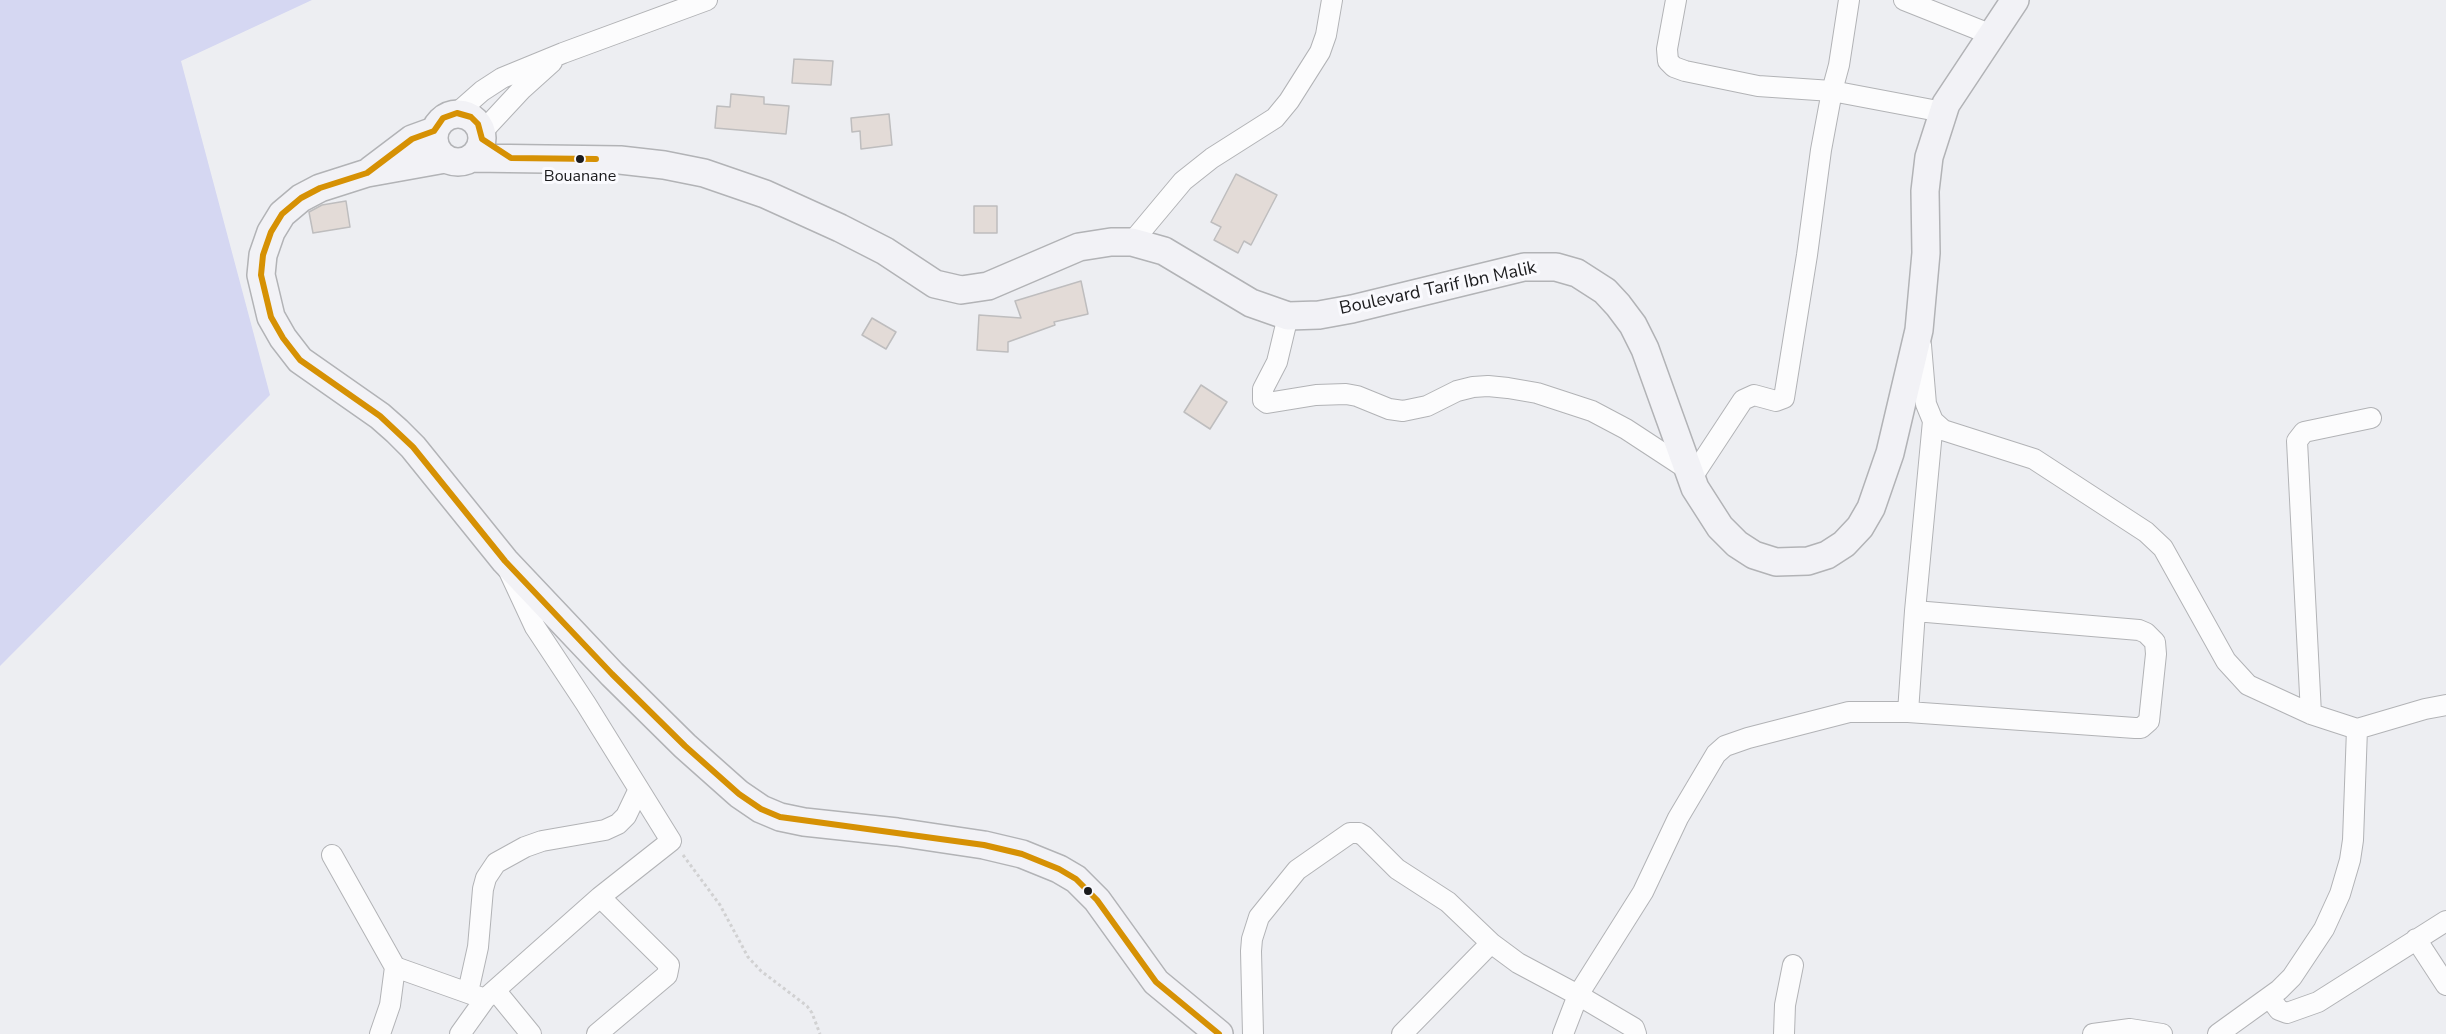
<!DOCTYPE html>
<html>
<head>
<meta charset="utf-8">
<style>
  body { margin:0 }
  canvas { display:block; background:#edeef2 }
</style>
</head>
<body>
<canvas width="2446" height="1034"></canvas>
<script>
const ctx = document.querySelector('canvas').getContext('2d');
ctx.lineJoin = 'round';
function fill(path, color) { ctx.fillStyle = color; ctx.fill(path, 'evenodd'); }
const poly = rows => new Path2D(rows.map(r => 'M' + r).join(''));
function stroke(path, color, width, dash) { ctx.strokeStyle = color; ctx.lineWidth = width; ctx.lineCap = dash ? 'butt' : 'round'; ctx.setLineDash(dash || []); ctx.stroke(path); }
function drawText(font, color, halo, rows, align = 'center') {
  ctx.font = font + ' "Nunito Sans",sans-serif'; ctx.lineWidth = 6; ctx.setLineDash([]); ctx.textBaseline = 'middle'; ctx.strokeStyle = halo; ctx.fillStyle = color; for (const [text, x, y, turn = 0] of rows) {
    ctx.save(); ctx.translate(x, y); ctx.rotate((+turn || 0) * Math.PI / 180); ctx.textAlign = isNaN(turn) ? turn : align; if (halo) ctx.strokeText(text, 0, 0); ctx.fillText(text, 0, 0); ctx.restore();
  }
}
const green = poly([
  [0,0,312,0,181,61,270,395,0,666]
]);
const building = poly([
  [794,59,833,61,831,85,792,83,794,59],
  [731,94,764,97,764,104,789,106,786,134,715,128,717,106,730,107,731,94],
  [889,114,892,145,861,149,860,131,852,132,851,118,889,114],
  [1236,174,1277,195,1251,245,1244,241,1238,253,1214,240,1221,227,1211,222,1236,174],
  [346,201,350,227,313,233,309,212,322,205,346,201],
  [974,206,997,206,997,233,974,233,974,206],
  [1081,281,1088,314,1054,322,1055,325,1008,342,1008,352,977,350,979,315,1021,318,1015,301,1081,281],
  [872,318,896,332,886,349,862,335,872,318],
  [1201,385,1227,402,1210,429,1184,412,1201,385]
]);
const path = poly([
  [683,855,720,905,748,957,761,971,807,1006,812,1013,820,1034]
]);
const street = poly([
  [1676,0,1667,49,1668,61,1674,67,1685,71,1758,86,1832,91,1821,150,1807,255,1784,398,1776,401,1754,395,1743,400,1691,479],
  [1849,0,1839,65,1832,91,1943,112],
  [1904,0,1992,35],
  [457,113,482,91,502,78,563,53,707,0],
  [482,132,522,89,552,62],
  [1132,242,1183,181,1212,158,1275,118,1289,101,1320,52,1326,35,1332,0],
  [1288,316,1277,362,1263,389,1263,400,1267,403,1316,395,1346,394,1357,396,1389,409,1403,411,1427,406,1457,391,1473,387,1488,386,1508,388,1537,393,1592,411,1626,429,1687,469],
  [1921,345,1926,404,1933,421,1943,430,2034,459,2146,532,2163,548,2226,661,2248,685,2311,714,2357,729,2425,709,2446,705],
  [1915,611,2139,630,2146,633,2155,642,2156,654,2149,721,2141,728,2135,728,1908,712,1915,611,1933,421],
  [2311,714,2297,441,2304,432,2371,418],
  [332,855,395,967,485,999,600,897,671,841,586,704,535,627,508,569],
  [2416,939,2446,985],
  [495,990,531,1034],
  [468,992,478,947,483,889,486,878,496,863,525,847,542,841,605,830,618,824,626,816,638,791],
  [2270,998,2279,1010,2287,1013,2318,1002,2446,921],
  [380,1034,390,1005,395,967],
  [460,1034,485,999],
  [597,1034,667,975,669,965,600,897],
  [1253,1034,1251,951,1252,939,1259,917,1297,870,1350,833,1359,833,1364,836,1397,869,1448,902,1491,943],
  [1402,1034,1491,943,1518,963,1578,995,1563,1034],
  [1636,1034,1634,1028,1578,995,1643,892,1678,818,1716,754,1725,746,1748,738,1849,712,1908,712],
  [1784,1034,1785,1005,1793,965],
  [2093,1034,2130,1029,2162,1034],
  [2218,1034,2279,990,2292,977,2324,929,2340,894,2350,860,2353,840,2357,729]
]);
const secondary = poly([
  '434 138a24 24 0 1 1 48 0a24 24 0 1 1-48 0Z',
  [472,158,620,160,664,165,704,173,765,194,840,228,885,251,935,284,961,290,988,286,1079,247,1111,242,1132,242,1164,251,1251,303,1288,316,1319,315,1352,309,1524,267,1556,267,1577,273,1605,291,1618,305,1633,325,1645,349,1695,488,1720,527,1737,544,1754,555,1776,562,1808,561,1827,555,1844,544,1860,527,1871,508,1890,453,1919,330,1926,253,1925,191,1929,157,1946,104,2015,0],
  [445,159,367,173,320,188,301,198,282,214,271,232,263,255,261,275,271,317,283,338,300,360,380,416,397,431,413,447,505,561,612,674,685,746,739,794,761,809,780,817,804,822,897,832,984,845,1022,854,1059,869,1076,879,1097,900,1156,982,1219,1034],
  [371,170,412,139,434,131]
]);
const bus1 = poly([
  [596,159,511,158,482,139,478,124,471,117,457,113,443,118,434,131,412,139,367,173,320,188,301,198,282,214,271,232,263,255,261,275,271,317,283,338,300,360,380,416,413,447,505,561,612,674,685,746,739,794,761,809,780,817,984,845,1022,854,1059,869,1076,879,1097,900,1156,982,1219,1034]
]);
const markers = [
  [580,159,5,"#1b1b1d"],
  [1088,891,5,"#1b1b1d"]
];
const busNames = [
  ["Bouanane",580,177]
];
const streetNames = [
  ["Boulevard Tarif Ibn Malik",1438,289,-12]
];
fill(green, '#d5d7f2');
fill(building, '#e3dbd7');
stroke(building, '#bebdbe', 1.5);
stroke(street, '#b2b3b6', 22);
stroke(secondary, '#b2b3b6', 30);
stroke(path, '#d1d1d2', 3, [3, 3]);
stroke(street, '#fcfcfd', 20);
stroke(secondary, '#f2f2f6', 27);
stroke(bus1, '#d69104', 6);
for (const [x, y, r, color] of markers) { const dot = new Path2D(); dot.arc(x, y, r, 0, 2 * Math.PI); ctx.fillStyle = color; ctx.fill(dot); stroke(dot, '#fafafe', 2); }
drawText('16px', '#1b1b1d', '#fafafe', busNames);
drawText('18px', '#1b1b1d', '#fafafe', streetNames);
</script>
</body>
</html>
